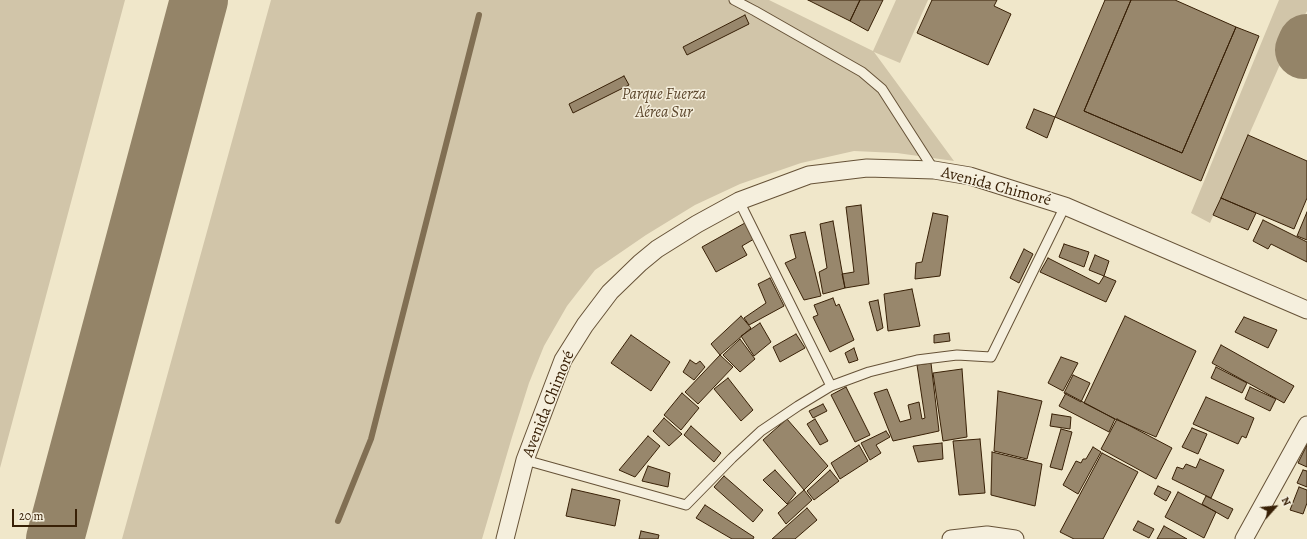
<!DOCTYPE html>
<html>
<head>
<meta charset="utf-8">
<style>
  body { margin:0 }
  #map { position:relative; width:1307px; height:539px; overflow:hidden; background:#f0e7ca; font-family:Alegreya,serif }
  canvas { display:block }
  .north { position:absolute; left:1255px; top:487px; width:40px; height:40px; -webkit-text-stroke:3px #f5efdd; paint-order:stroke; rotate:63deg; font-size:11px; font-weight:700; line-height:16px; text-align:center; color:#382006 }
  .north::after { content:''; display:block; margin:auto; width:14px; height:18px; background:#382006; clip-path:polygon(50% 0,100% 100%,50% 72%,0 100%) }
  .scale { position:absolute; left:12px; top:509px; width:65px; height:18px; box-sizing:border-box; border:2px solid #382006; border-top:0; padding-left:5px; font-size:12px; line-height:14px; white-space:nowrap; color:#382006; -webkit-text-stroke:3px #f5efdd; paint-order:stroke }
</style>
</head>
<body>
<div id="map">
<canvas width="1307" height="539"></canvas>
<div class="north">N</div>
<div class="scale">20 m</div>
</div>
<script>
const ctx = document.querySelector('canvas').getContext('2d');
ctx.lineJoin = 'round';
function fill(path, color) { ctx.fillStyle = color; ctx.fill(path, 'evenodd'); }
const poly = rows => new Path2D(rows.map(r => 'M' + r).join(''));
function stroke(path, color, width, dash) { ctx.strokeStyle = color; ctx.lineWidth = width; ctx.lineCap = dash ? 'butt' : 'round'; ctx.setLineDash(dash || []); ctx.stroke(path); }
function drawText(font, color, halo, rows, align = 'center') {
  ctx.font = font + ' Alegreya,serif'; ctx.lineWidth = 3; ctx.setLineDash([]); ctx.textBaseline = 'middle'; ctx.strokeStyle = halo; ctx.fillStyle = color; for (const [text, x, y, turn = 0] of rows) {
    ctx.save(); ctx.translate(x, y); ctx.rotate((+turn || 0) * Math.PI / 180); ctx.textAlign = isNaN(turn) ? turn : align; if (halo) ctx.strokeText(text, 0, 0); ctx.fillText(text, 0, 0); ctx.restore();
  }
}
const green = poly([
  [0,0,125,0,0,468],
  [271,0,769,0,873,51,896,0,928,0,900,63,874,52,954,161,897,153,854,151,801,163,740,184,695,205,646,235,595,270,567,306,544,346,529,383,512,437,482,539,122,539],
  [1279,0,1307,0,1307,11,1289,44,1210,223,1191,213]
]);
const stream = poly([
  [338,521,371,439,479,15]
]);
const taxiway = poly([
  [1304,50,1307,43],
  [55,539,199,0]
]);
const building = poly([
  [808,0,860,0,850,21,808,0],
  [860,0,883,0,868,31,850,21,860,0],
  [932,0,997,0,994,6,1011,14,988,65,917,33,932,0],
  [1105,0,1131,0,1084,111,1182,153,1236,27,1259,36,1201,181,1055,117,1105,0],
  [1131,0,1175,0,1236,27,1182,153,1084,111,1131,0],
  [745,15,749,24,687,55,683,47,745,15],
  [624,76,629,85,573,113,569,104,624,76],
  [1034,109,1055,117,1047,138,1026,128,1034,109],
  [1248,135,1307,161,1307,198,1294,229,1221,198,1248,135],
  [1221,198,1256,213,1248,230,1213,215,1221,198],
  [861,205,869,284,845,288,842,274,854,272,846,207,861,205],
  [1307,212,1307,240,1297,236,1307,212],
  [933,213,948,216,940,276,915,279,916,263,922,262,933,213],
  [1263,220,1307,242,1307,262,1271,244,1268,249,1253,241,1263,220],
  [833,221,845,288,823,294,819,272,827,268,820,224,833,221],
  [745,223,754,239,742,246,747,255,716,272,702,247,745,223],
  [805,232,821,296,804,300,785,263,796,258,790,235,805,232],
  [1064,244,1089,252,1084,267,1059,257,1064,244],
  [1024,249,1033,254,1019,283,1010,278,1024,249],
  [1095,255,1109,261,1104,276,1089,270,1095,255],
  [1048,258,1099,284,1104,276,1116,281,1106,302,1040,272,1048,258],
  [770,278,784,306,749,325,744,318,766,303,758,284,770,278],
  [912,289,920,326,888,331,884,294,912,289],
  [833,298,836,306,839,304,854,340,830,352,813,317,818,315,814,305,833,298],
  [878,300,883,328,877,331,869,302,878,300],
  [741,316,751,328,720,355,711,344,741,316],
  [1125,316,1196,351,1156,437,1115,419,1084,403,1125,316],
  [1244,317,1277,330,1268,348,1235,332,1244,317],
  [760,323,771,342,754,356,741,336,760,323],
  [949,333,950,341,934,343,934,335,949,333],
  [796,334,805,348,780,362,773,347,796,334],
  [631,335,670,362,651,391,611,363,631,335],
  [740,339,755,359,740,372,723,355,740,339],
  [1221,345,1294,386,1284,403,1212,363,1221,345],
  [854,348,858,360,849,363,845,353,854,348],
  [720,355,733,367,698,404,685,392,720,355],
  [1061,357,1078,363,1063,391,1048,383,1061,357],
  [690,360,696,364,700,361,705,367,694,380,683,372,690,360],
  [931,363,939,431,893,441,874,393,887,389,900,422,911,419,908,405,919,402,922,419,925,418,917,365,931,363],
  [1216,367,1247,383,1242,393,1211,378,1216,367],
  [962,369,967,437,943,441,933,373,962,369],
  [1073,375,1090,383,1081,402,1064,393,1073,375],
  [728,378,753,410,741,421,714,389,728,378],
  [846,387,870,435,855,442,831,395,846,387],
  [1250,387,1276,399,1270,411,1245,399,1250,387],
  [998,391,1042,401,1027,459,994,451,998,391],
  [682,393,699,408,681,430,664,415,682,393],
  [1066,393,1115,419,1109,432,1059,406,1066,393],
  [1206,397,1254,418,1246,438,1242,436,1238,444,1193,424,1206,397],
  [823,404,827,411,813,418,809,411,823,404],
  [1052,414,1071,417,1070,429,1050,426,1052,414],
  [664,418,682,434,669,446,653,431,664,418],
  [787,419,828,466,804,490,763,440,787,419],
  [815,419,828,441,820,445,807,424,815,419],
  [1117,419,1172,448,1156,479,1101,449,1117,419],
  [691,426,721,453,714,462,684,435,691,426],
  [1192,428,1207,434,1198,454,1182,447,1192,428],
  [1061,429,1072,432,1062,470,1050,467,1061,429],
  [886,431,890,437,876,445,881,453,870,460,861,443,886,431],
  [648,436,660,446,635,477,619,470,648,436],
  [980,439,985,493,959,495,953,441,980,439],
  [942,443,943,459,918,462,913,446,942,443],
  [859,445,868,461,840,479,831,463,859,445],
  [1307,445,1307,467,1298,463,1307,445],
  [1093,447,1101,452,1078,494,1063,485,1076,461,1081,463,1083,459,1086,459,1093,447],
  [992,452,1042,464,1035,506,991,495,992,452],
  [1102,453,1138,472,1103,539,1074,539,1060,532,1102,453],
  [1200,459,1224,470,1211,498,1172,479,1177,467,1183,469,1186,464,1196,468,1200,459],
  [648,466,670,473,668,487,642,481,648,466],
  [775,470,796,493,787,504,763,480,775,470],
  [830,470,839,481,814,500,807,491,830,470],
  [1303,470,1307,471,1307,487,1297,483,1303,470],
  [724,476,763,510,753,522,714,487,724,476],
  [1158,486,1171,492,1166,501,1154,494,1158,486],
  [1299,487,1307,490,1307,503,1303,514,1290,510,1299,487],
  [572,489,620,500,615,526,566,516,572,489],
  [804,490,812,500,786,524,778,513,804,490],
  [1178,492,1216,512,1204,538,1165,517,1178,492],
  [1206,496,1233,509,1228,519,1202,504,1206,496],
  [705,505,754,537,753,539,732,539,696,518,705,505],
  [807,508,817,520,795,539,772,539,807,508],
  [1138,521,1154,529,1149,538,1133,530,1138,521],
  [1164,526,1187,539,1157,539,1164,526],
  [641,531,659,535,658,539,639,539,641,531]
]);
const lane = poly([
  [734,0,755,11,862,72,882,89,934,170],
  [739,201,831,386],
  [525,460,686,505,732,458,761,431,798,406,831,386,869,372,917,360,957,355,991,357,1065,206]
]);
const street = poly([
  [505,539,525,460,563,360,585,325,610,292,640,263,657,249,697,224,739,201,809,175,867,168,934,170,970,176,1065,206,1307,310],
  [951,539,987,535,1015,539],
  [1244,539,1307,425]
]);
const parkNames = [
  ["Parque Fuerza",664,95],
  ["Aérea Sur",664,113]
];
const streetNames = [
  ["Avenida Chimoré",996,187,15],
  ["Avenida Chimoré",549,404,-68]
];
fill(green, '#d1c5a9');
stroke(stream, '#816f53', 6);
stroke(taxiway, '#948468', 58);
fill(building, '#98876c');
stroke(building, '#382006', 1);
stroke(lane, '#665237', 11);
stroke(street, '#665237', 19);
stroke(lane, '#f5efdd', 9);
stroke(street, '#f5efdd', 17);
drawText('italic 16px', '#5e492f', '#f5efdd', parkNames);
drawText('16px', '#382006', '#f5efdd', streetNames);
</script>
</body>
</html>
